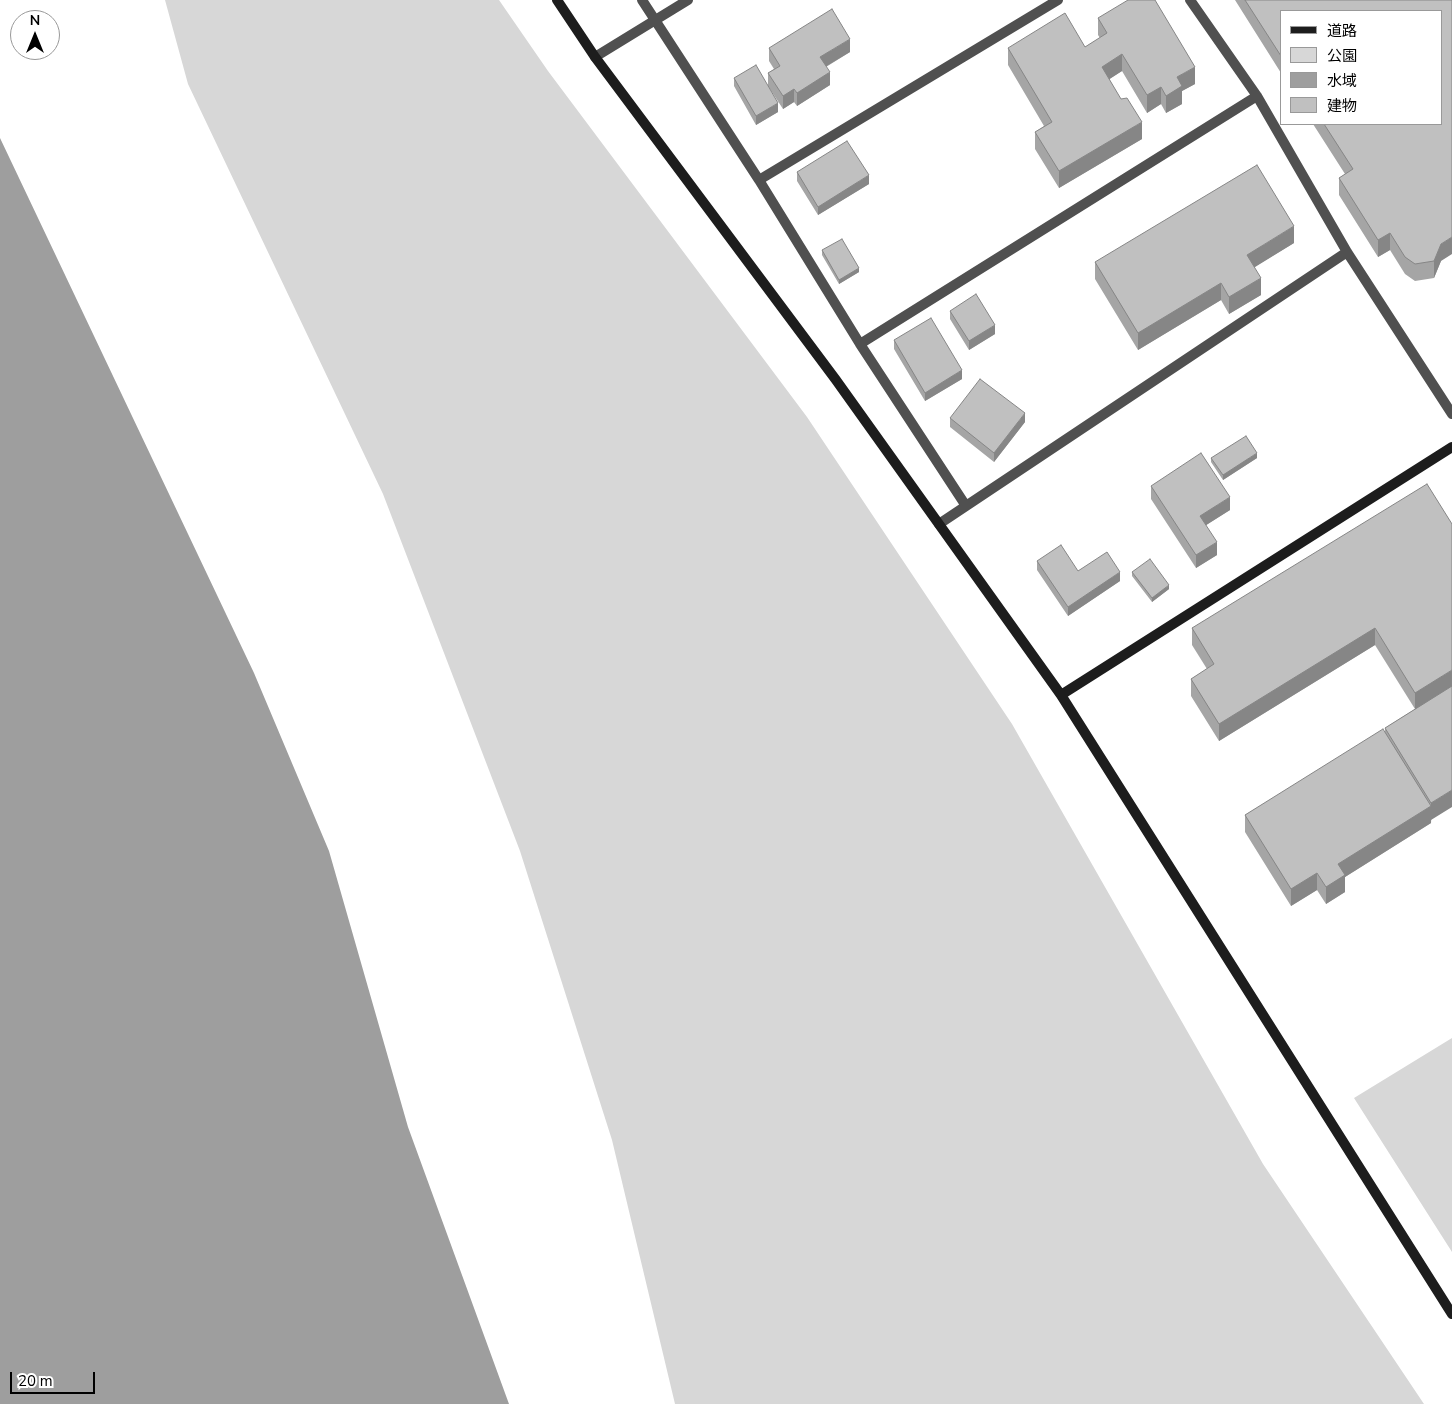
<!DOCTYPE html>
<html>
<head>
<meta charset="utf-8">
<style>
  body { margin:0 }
  #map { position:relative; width:1452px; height:1404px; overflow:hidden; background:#fff; font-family:"Nunito Sans","Noto Sans JP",sans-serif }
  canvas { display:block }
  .legend { position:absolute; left:1280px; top:10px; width:162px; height:115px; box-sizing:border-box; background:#fff; border:1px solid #999; margin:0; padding:6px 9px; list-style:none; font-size:15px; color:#000 }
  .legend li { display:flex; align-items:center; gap:10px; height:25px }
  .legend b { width:25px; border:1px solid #999 }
  .north { position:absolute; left:10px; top:10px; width:50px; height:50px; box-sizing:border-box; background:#fff; border:1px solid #999; border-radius:50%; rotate:0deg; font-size:14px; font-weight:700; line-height:20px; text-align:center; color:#000 }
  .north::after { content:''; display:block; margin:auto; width:18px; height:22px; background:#000; clip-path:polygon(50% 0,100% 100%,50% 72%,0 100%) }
  .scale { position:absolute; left:10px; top:1372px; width:85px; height:22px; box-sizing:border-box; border:2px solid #000; border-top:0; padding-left:6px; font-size:15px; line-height:18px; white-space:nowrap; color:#000; -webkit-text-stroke:4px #fff; paint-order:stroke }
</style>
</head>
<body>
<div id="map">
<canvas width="1452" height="1404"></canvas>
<ul class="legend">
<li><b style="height:6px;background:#1d1d1d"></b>道路</li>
<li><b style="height:14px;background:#d7d7d7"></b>公園</li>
<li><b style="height:14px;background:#9e9e9e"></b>水域</li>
<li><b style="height:14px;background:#c0c0c0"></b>建物</li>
</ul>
<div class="north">N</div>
<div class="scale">20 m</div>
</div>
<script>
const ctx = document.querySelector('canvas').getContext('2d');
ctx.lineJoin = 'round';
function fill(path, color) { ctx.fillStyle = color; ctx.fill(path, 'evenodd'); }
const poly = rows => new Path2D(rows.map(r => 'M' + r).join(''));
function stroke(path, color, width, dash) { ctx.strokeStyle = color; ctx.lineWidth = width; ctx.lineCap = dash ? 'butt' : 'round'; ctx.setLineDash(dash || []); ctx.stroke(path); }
const green = poly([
  [165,0,499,0,548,71,807,417,1012,724,1263,1164,1424,1404,675,1404,612,1140,520,851,383,494,188,84],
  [1452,1038,1452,1252,1354,1098]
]);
const water = poly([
  [0,138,254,673,329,851,408,1127,509,1404,0,1404]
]);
const street = poly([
  [642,0,759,180,860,344,966,506],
  [1190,0,1257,96,1347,252,1452,414],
  [595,57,688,0],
  [759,180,1058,0],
  [860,344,1257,96],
  [939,524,1347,252]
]);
const secondary = poly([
  [557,0,595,57,836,380,1061,695,1452,1314],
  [1061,695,1452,447]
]);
const wall = poly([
  [1235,0,1452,0,1441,261,1434,278,1415,281,1405,274,1390,250,1378,257,1339,195,1339,178,1345,174,1313,124,1441,124,1281,11,1281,73],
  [1098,18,1195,84,1182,91,1182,104,1166,113,1161,104,1147,113,1122,71,1109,79,1142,139,1059,188,1035,149,1035,132,1044,126,1008,65,1008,48,1085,47,1100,38,1098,35],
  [769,48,850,52,826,67,830,85,797,106,794,102,783,109,768,86,768,73,774,69,769,61],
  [734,78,778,112,756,125,734,86],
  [797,172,869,184,818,215,797,181],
  [1294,243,1254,267,1261,295,1229,314,1221,300,1138,350,1095,279,1095,262],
  [822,250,859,272,839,284,822,255],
  [950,311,995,334,969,350,950,319],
  [894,340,962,379,925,401,894,349],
  [950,418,1025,422,994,462,950,427],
  [1211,458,1257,458,1223,480,1211,462],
  [1151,486,1230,510,1206,525,1217,555,1196,568,1151,499],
  [1452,524,1431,823,1345,877,1345,892,1326,904,1317,890,1291,906,1245,832,1245,815,1385,731,1385,728,1415,709,1375,645,1219,741,1191,696,1191,679,1207,669,1192,645,1192,628],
  [1037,561,1078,571,1120,581,1068,616,1037,570],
  [1132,572,1169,589,1152,602,1132,576]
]);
const shadedWall = poly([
  [850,39,850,52,820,70,820,57],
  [1122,54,1122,71,1102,84,1102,67],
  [1195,67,1195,84,1182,91,1182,104,1166,113,1166,96,1177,77],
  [830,72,830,85,797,106,797,93],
  [1161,87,1161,104,1147,113,1147,95],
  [794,89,794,102,783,109,783,96],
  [778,103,778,112,756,125,756,116],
  [1142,122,1142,139,1059,188,1059,171],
  [869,175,869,184,818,215,818,207],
  [1294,226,1294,243,1247,272,1247,255],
  [1390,233,1390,250,1378,257,1378,240],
  [1452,237,1452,254,1441,261,1434,278,1434,261,1441,244],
  [859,268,859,272,839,284,839,280],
  [1261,278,1261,295,1229,314,1229,297],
  [1221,283,1221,300,1138,350,1138,333],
  [995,325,995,334,969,350,969,341],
  [962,370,962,379,925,401,925,393],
  [1025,413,1025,422,994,462,994,453],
  [1257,453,1257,458,1223,480,1223,475],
  [1230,497,1230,510,1200,529,1200,516],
  [1217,542,1217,555,1196,568,1196,555],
  [1120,572,1120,581,1068,616,1068,607],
  [1169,585,1169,589,1152,602,1152,598],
  [1375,628,1375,645,1219,741,1219,724],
  [1452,670,1452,687,1415,710,1415,693],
  [1452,790,1452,807,1431,820,1431,823,1345,877,1345,892,1326,904,1326,887,1338,864,1431,806,1431,803],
  [1317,873,1317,890,1291,906,1291,889]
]);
const building = poly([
  [1128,0,1155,0,1195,67,1177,77,1182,86,1166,96,1161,87,1147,95,1122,54,1102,67,1121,99,1127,98,1142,122,1059,171,1035,132,1052,122,1008,48,1065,13,1085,47,1107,33,1098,18,1128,0],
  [1245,0,1452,0,1452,237,1441,244,1434,261,1415,264,1405,257,1390,233,1378,240,1339,178,1353,169,1324,124,1441,124,1441,11,1281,11,1281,56,1245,0],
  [832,9,850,39,820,57,830,72,797,93,794,89,783,96,768,73,780,66,769,48,832,9],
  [756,65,778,103,756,116,734,78,756,65],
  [847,141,869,175,818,207,797,172,847,141],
  [1257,165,1294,226,1247,255,1261,278,1229,297,1221,283,1138,333,1095,262,1257,165],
  [842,239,859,268,839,280,822,250,842,239],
  [976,294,995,325,969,341,950,311,976,294],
  [931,318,962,370,925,393,894,340,931,318],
  [980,379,1025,413,994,453,950,418,980,379],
  [1246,436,1257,453,1223,475,1211,458,1246,436],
  [1201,453,1230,497,1200,516,1217,542,1196,555,1151,486,1201,453],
  [1427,484,1452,524,1452,670,1415,693,1375,628,1219,724,1191,679,1214,664,1192,628,1427,484],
  [1061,545,1078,571,1107,552,1120,572,1068,607,1037,561,1061,545],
  [1150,559,1169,585,1152,598,1132,572,1150,559],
  [1452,686,1452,790,1431,803,1385,728,1452,686],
  [1383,729,1431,806,1338,864,1345,875,1326,887,1317,873,1291,889,1245,815,1383,729]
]);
fill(green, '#d7d7d7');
fill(water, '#9e9e9e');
stroke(street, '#505050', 10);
stroke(secondary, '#1d1d1d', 10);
fill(wall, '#a5a5a5');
fill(shadedWall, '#868686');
fill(building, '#c0c0c0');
stroke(building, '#868686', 1);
</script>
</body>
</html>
